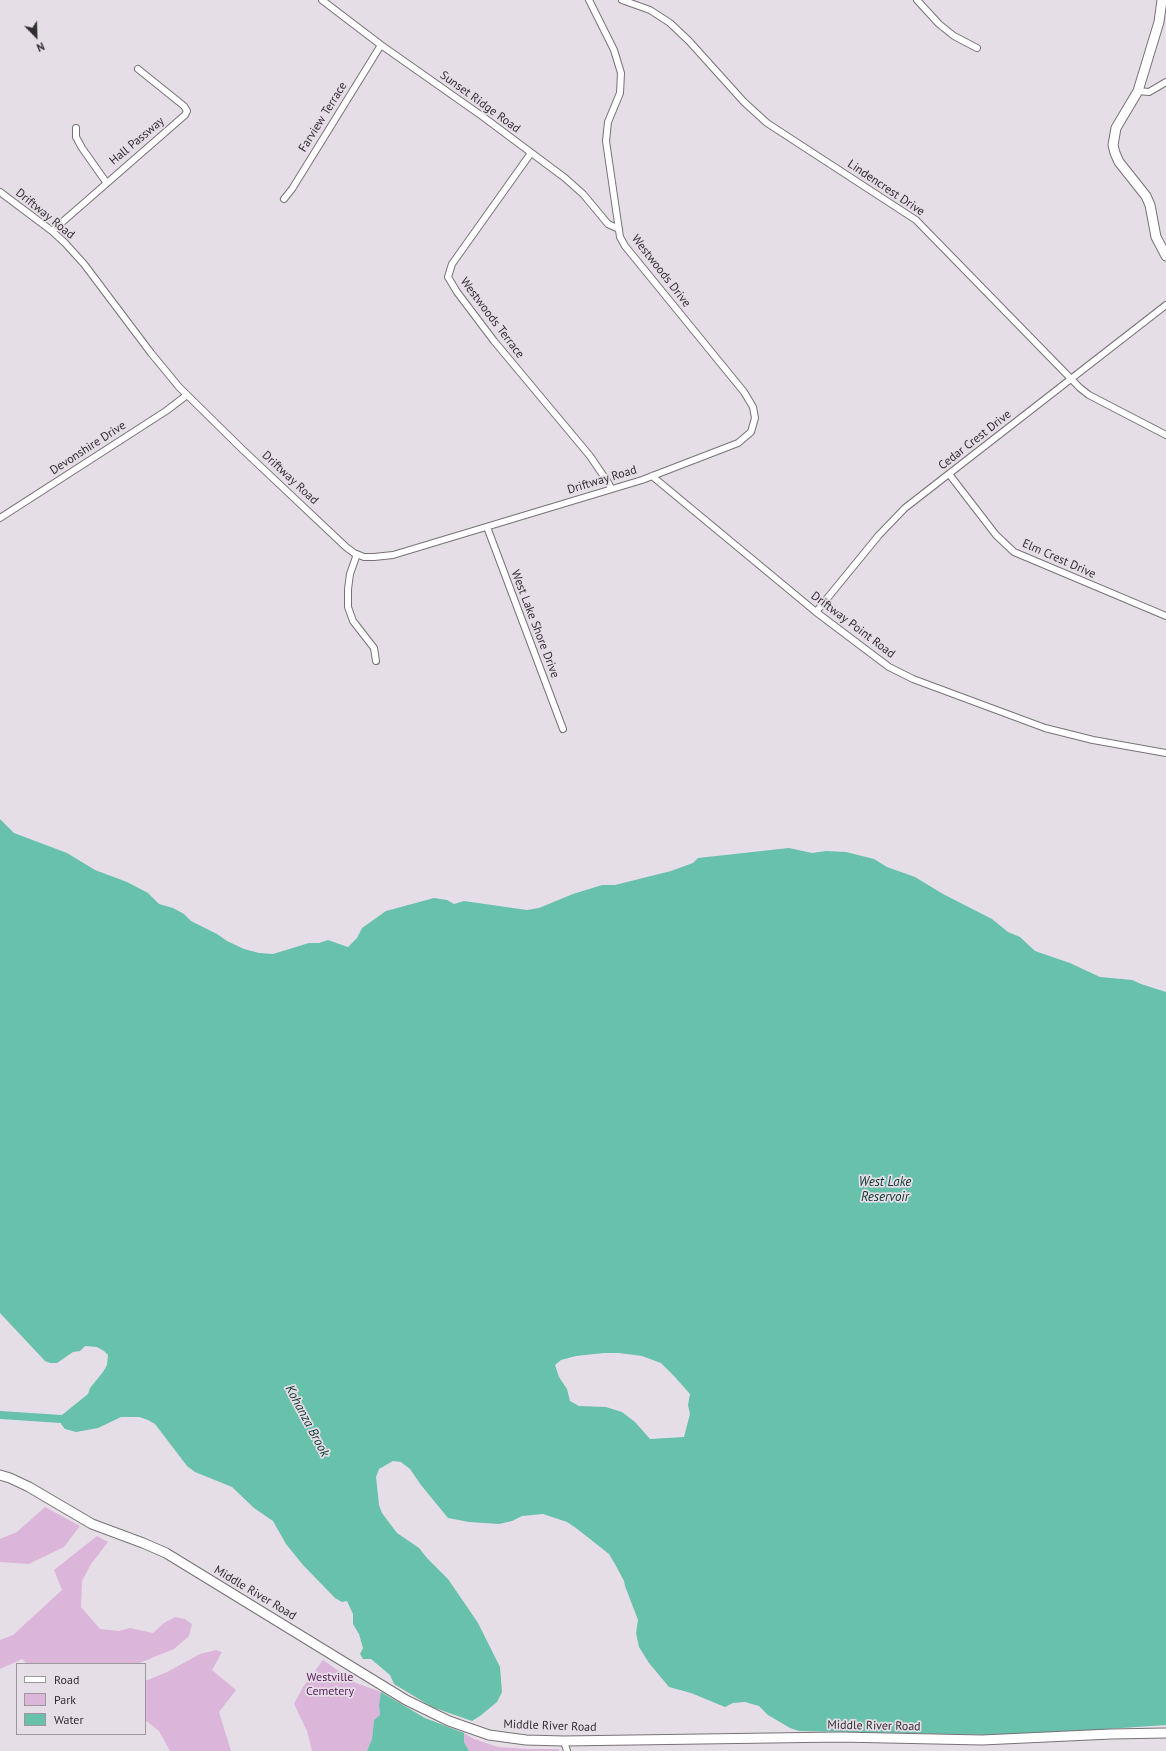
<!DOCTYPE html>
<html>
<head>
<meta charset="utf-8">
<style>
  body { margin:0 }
  #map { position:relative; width:1166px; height:1751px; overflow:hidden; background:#e6dee6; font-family:"PT Sans",sans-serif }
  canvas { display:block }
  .legend { position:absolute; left:16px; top:1663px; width:130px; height:72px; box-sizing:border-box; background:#e6dee6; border:1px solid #9e989e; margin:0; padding:5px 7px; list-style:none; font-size:12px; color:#312e31 }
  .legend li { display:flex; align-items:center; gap:8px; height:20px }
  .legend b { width:20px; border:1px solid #9e989e }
  .north { position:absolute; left:16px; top:16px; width:40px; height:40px; -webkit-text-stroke:3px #e6dee6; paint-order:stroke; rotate:157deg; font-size:11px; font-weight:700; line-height:16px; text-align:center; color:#312e31 }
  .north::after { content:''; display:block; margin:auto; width:14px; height:18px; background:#312e31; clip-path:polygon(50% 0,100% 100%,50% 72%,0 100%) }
</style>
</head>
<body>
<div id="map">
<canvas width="1166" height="1751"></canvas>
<ul class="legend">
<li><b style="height:5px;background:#fff"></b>Road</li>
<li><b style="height:11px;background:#dbb5da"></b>Park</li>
<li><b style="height:11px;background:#67c1ab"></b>Water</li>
</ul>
<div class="north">N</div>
</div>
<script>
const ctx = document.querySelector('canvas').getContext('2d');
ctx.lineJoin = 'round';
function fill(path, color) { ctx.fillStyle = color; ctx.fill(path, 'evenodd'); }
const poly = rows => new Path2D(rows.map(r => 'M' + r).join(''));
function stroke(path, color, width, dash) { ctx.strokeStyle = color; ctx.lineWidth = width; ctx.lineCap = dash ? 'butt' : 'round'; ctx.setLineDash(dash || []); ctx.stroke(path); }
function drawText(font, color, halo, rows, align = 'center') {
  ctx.font = font + ' "PT Sans",sans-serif'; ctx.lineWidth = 3.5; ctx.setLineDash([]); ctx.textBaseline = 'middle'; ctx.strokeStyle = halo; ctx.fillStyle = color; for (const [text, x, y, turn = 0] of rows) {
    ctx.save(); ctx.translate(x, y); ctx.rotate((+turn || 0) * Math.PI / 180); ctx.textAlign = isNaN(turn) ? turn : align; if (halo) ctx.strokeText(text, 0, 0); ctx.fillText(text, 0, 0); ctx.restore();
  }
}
const green = poly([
  [45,1507,80,1526,64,1547,29,1564,0,1562,0,1539,17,1532],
  [97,1536,108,1542,91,1564,82,1581,81,1607,100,1629,119,1631,130,1628,153,1633,164,1623,175,1617,185,1619,192,1624,189,1636,174,1649,137,1664,27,1664,22,1659,0,1669,0,1640,13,1635,62,1590,54,1570],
  [216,1650,222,1652,212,1670,236,1690,219,1712,231,1751,170,1751,159,1731,145,1720,145,1681,167,1672,200,1654],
  [323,1660,356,1683,381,1692,379,1705,380,1715,374,1720,372,1739,367,1751,312,1751,307,1731,294,1704,303,1687],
  [464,1733,474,1739,498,1747,528,1749,559,1749,559,1751,469,1751,464,1742]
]);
const water = poly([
  [0,819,14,833,67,853,95,870,127,882,148,893,159,904,173,908,184,914,191,921,217,934,227,941,244,949,259,953,273,954,309,943,319,943,328,940,348,947,357,938,362,928,386,911,434,898,447,900,454,904,464,901,527,910,539,908,573,894,602,885,615,885,671,871,693,863,698,858,789,848,812,853,826,851,846,852,874,859,887,867,915,877,943,894,992,919,1008,932,1020,937,1035,951,1070,963,1100,977,1132,980,1141,984,1166,992,1166,1725,1050,1733,995,1735,799,1731,790,1728,768,1715,759,1706,745,1702,733,1703,725,1707,691,1693,669,1687,649,1663,639,1647,636,1633,638,1620,625,1586,624,1581,615,1564,609,1554,576,1528,567,1522,543,1514,522,1516,512,1521,499,1524,469,1522,448,1518,421,1485,410,1469,401,1462,393,1461,379,1469,376,1477,379,1505,382,1513,397,1533,419,1548,427,1558,448,1579,478,1623,500,1667,502,1692,497,1702,480,1716,472,1721,432,1707,394,1684,390,1675,371,1659,363,1659,360,1654,363,1648,359,1634,353,1624,353,1614,347,1601,342,1602,335,1598,303,1565,286,1544,273,1521,254,1508,232,1487,195,1472,187,1466,155,1424,148,1420,139,1417,121,1417,98,1428,76,1432,65,1429,61,1424,62,1415,88,1394,90,1388,103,1372,107,1365,108,1355,104,1351,97,1347,85,1346,80,1351,73,1352,57,1363,50,1363,45,1361,0,1313],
  [604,1353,619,1353,642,1356,661,1363,674,1376,690,1394,688,1405,690,1414,684,1437,650,1439,635,1422,622,1412,606,1407,579,1406,570,1401,567,1389,559,1377,555,1365,561,1360,576,1356],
  [381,1692,425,1718,464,1733,464,1742,469,1751,367,1751,372,1739,374,1720,380,1715,379,1705]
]);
const canal = poly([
  [0,1415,61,1419]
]);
const minor = poly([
  [322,0,381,45,482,116,565,178,583,194,608,224,619,229],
  [622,0,650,10,670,23,689,41,744,102,767,123,916,220,1080,388,1089,395,1166,435],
  [917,0,939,24,954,36,977,48],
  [1138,91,1149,92,1166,82],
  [76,128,76,137,82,148,106,182],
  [531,153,452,264,448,277,457,292,494,341,590,456,609,484,611,489],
  [0,192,52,231,65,243,84,264,151,353,179,387,242,449,346,547,354,553,364,557,374,557,393,555,642,480,738,443,751,432,755,418,753,407,744,392,625,246,620,237,606,141,608,122,620,93,621,73,614,50,589,0],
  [284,199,292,189,381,45],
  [52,231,185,115,187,111,184,106,138,69],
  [949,474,996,535,1014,552,1166,616],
  [652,476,816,612,889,667,913,679,1045,728,1093,740,1166,753],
  [0,518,166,411,187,395],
  [487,527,563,729],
  [357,554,350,574,348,589,348,607,353,621,374,648,376,661],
  [816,612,879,535,905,508,1166,305],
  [564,1741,567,1751]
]);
const secondary = poly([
  [1162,0,1159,22,1138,91,1116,128,1113,145,1115,153,1119,162,1146,196,1150,205,1156,237,1166,256],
  [0,1475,10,1478,29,1487,92,1524,143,1543,166,1553,406,1700,449,1721,489,1735,526,1740,564,1741,840,1737,982,1740,1111,1734,1166,1733]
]);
const streetNames = [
  ["Sunset Ridge Road",480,102,36],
  ["Farview Terrace",323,117,-58],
  ["Hall Passway",137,141,-40],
  ["Lindencrest Drive",886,188,34],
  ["Driftway Road",45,214,39],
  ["Westwoods Drive",661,271,52],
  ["Westwoods Terrace",492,318,53],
  ["Cedar Crest Drive",975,440,-38],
  ["Devonshire Drive",88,448,-33],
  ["Driftway Road",290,478,43],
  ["Driftway Road",602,480,-17],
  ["Elm Crest Drive",1059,559,24],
  ["West Lake Shore Drive",535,624,69],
  ["Driftway Point Road",853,625,37],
  ["Middle River Road",255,1593,31],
  ["Middle River Road",550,1726,2],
  ["Middle River Road",874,1726,1]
];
const parkNames = [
  ["Westville",330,1678],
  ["Cemetery",330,1692]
];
const waterNames = [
  ["West Lake",885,1182],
  ["Reservoir",885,1197],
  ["Kohanza Brook",307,1421,62]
];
fill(green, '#dbb5da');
fill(water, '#67c1ab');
stroke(canal, '#67c1ab', 8);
stroke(minor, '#787278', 8);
stroke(secondary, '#787278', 11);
stroke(minor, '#fff', 6);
stroke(secondary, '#fff', 9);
drawText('12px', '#312e31', '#e6dee6', streetNames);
drawText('12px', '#571959', '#e6dee6', parkNames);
drawText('italic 13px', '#0d382f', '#e6dee6', waterNames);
</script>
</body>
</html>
